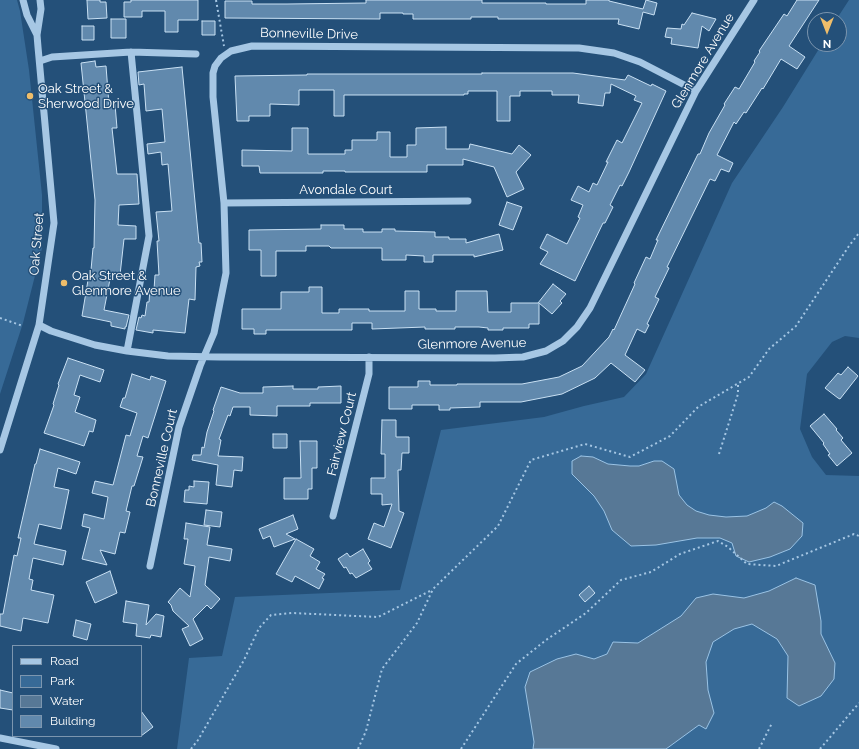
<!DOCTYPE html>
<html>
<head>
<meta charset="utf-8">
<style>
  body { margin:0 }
  #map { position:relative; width:859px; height:749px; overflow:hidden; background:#245079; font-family:Raleway,sans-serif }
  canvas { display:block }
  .legend { position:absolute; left:12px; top:645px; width:130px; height:92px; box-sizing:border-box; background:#245079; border:1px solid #7c96af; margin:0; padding:5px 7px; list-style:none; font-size:12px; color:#fff }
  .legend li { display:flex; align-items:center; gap:8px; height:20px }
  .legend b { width:20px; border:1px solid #7c96af }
  .north { position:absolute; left:807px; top:12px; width:40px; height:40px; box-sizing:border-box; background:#245079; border:1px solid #7c96af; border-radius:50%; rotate:180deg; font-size:11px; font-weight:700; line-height:16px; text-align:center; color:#fff }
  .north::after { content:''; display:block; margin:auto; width:14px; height:18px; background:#eebd6a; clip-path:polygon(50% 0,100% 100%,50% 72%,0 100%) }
</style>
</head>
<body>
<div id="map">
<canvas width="859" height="749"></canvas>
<ul class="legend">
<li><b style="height:5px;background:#a6c7e4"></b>Road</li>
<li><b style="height:11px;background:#376a97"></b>Park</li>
<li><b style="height:11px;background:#577896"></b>Water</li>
<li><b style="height:11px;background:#6189ad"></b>Building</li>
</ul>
<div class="north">N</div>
</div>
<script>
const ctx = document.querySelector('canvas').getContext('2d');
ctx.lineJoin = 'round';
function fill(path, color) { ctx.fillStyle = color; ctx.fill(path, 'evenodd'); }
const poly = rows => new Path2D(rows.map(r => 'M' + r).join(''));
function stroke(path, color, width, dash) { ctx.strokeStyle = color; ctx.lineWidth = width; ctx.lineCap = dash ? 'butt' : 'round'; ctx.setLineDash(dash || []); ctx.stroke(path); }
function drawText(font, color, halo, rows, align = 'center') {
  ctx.font = font + ' Raleway,sans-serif'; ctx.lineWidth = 3; ctx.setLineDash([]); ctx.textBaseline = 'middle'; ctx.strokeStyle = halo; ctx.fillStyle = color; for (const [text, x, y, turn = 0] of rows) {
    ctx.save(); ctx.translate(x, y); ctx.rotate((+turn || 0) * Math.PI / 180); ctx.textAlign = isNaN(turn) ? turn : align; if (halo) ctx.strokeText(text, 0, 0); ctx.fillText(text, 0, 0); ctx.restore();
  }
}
const green = poly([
  [0,0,17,0,20,11,29,70,42,195,42,248,23,323,0,394],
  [849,0,859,0,859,338,845,336,832,342,807,374,800,429,812,457,826,475,859,476,859,749,177,749,189,658,222,656,235,597,400,590,441,430,544,417,584,406,624,397,646,374,732,183,783,107,822,44,839,44,839,20,836,20]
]);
const water = poly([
  [581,456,593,457,608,464,630,466,639,466,654,461,662,461,674,469,679,495,687,505,696,511,709,515,726,517,747,516,766,508,774,502,782,506,803,523,802,536,790,549,770,557,749,562,736,556,732,543,720,538,697,538,656,545,631,546,612,530,604,511,594,496,572,474,572,461,581,456],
  [796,578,815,585,821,621,821,634,835,663,834,679,821,696,799,706,787,698,788,656,777,639,752,624,734,629,713,642,706,662,708,690,714,713,706,729,699,725,666,749,533,749,534,742,525,687,530,672,557,659,576,654,594,659,607,654,613,642,638,643,681,616,696,598,713,594,744,598,769,591,796,578]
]);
const building = poly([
  [87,0,100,0,100,2,106,2,107,18,88,19,87,0],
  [131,0,198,0,198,20,178,20,178,32,165,32,165,11,142,11,142,17,124,17,124,2,131,2,131,0],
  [366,0,482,0,482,3,546,3,546,4,586,4,586,0,609,0,609,1,643,9,646,0,657,3,654,15,643,12,639,29,618,24,619,19,498,19,498,17,471,17,471,19,413,19,413,14,403,14,403,13,380,13,380,19,225,18,225,1,252,1,252,4,287,4,366,3,366,0],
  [797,0,819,0,789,46,805,57,797,69,781,59,763,89,762,88,746,113,744,112,736,124,734,122,717,155,733,163,729,172,721,169,715,181,710,179,667,267,669,268,655,297,659,299,647,324,649,325,645,333,637,329,625,355,645,370,635,382,611,363,595,378,562,394,521,402,480,402,480,407,450,408,450,410,439,410,439,405,412,405,412,409,389,409,389,387,418,387,418,381,430,381,430,385,457,385,457,384,522,384,559,377,582,366,609,337,613,329,614,330,635,284,634,283,646,257,650,259,658,240,656,240,698,154,700,154,709,133,725,105,724,104,735,87,739,89,755,62,754,61,760,52,759,51,784,14,787,16,797,0],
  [692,13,716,19,709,31,702,26,698,48,671,44,672,38,665,37,667,28,681,29,682,24,684,25,692,13],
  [111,19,126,19,126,38,111,38,111,19],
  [202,21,215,21,215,35,202,35,202,21],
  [82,26,94,26,94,40,82,40,82,26],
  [95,61,96,67,106,66,109,105,115,104,117,128,112,128,117,174,137,174,139,204,119,205,118,225,136,226,136,239,124,239,120,275,111,274,104,310,129,315,126,327,125,327,125,329,111,326,111,322,82,316,88,280,90,281,93,248,94,248,95,200,81,63,95,61],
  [182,67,199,243,201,243,202,262,199,262,200,266,196,267,195,300,189,299,185,333,153,330,153,333,136,330,139,317,141,318,142,315,145,316,147,302,149,302,150,289,154,290,155,275,159,275,157,241,159,241,156,212,172,211,168,164,162,165,161,152,148,154,147,144,165,142,162,109,146,111,144,84,139,85,138,72,182,67],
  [482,73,573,73,625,80,628,75,651,86,652,84,666,91,629,172,622,186,620,185,610,205,613,207,605,223,603,223,575,281,540,264,548,252,540,248,547,234,567,244,580,218,578,217,583,205,571,200,578,186,589,192,593,183,597,185,608,162,606,162,617,140,622,143,642,103,634,100,636,96,611,84,610,93,605,93,603,106,578,103,579,95,552,95,552,91,520,91,520,96,510,96,510,121,497,121,497,91,468,91,468,94,464,94,464,95,344,95,344,116,334,116,334,90,299,90,299,105,270,104,270,116,249,116,249,121,237,121,235,76,307,75,307,74,482,74,482,73],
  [446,127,446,149,469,149,470,144,512,154,519,145,531,155,516,172,524,189,507,197,494,167,463,159,463,165,427,165,427,172,345,172,345,171,323,171,323,173,260,173,259,166,242,166,242,150,292,151,292,128,308,128,308,154,345,154,345,150,352,150,352,140,377,140,377,132,390,132,390,157,407,157,407,145,416,145,416,128,446,127],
  [507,202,522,207,513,230,499,225,507,202],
  [321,225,344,225,344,229,363,229,363,232,382,232,382,229,395,229,395,231,435,232,435,237,449,237,449,239,466,239,466,243,499,234,503,250,474,257,474,255,433,255,433,262,424,262,424,256,406,255,406,260,382,260,382,248,331,248,329,246,306,246,306,251,276,251,276,276,261,276,261,250,249,250,249,230,321,229,321,225],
  [553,284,566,294,560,301,562,303,552,314,539,303,539,324,529,324,529,328,503,328,503,330,488,330,488,328,479,327,455,327,455,329,425,329,425,327,372,329,372,323,352,323,352,330,266,330,266,334,254,334,254,329,242,329,242,309,281,309,281,292,309,292,309,287,322,287,322,313,339,313,339,309,369,309,369,311,405,311,405,291,419,291,419,309,436,309,436,311,456,311,456,291,487,291,488,312,511,312,511,303,538,303,553,284],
  [68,358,104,370,100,382,80,375,74,395,80,397,75,412,96,420,93,432,89,431,89,432,84,446,44,433,54,405,53,404,59,385,58,384,68,358],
  [848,367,858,376,840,399,838,398,825,388,838,373,841,375,848,367],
  [132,374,150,380,151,376,166,381,148,438,143,436,137,456,143,457,134,486,132,486,126,511,130,512,125,533,120,532,115,554,100,550,107,565,82,559,90,528,82,526,84,514,104,519,108,497,92,493,95,481,113,485,126,435,130,436,137,413,120,407,123,398,125,398,132,374],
  [293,386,293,389,318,389,318,387,341,386,341,403,310,403,310,406,277,406,277,416,250,415,250,407,233,407,230,416,228,415,219,439,221,440,218,456,243,457,242,471,234,470,232,487,216,485,218,465,192,460,193,455,201,455,202,447,204,448,207,432,214,411,213,410,221,387,240,393,263,393,263,387,293,386],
  [824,414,837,429,836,430,843,438,841,440,852,453,837,466,828,455,830,454,823,444,824,443,810,426,824,414],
  [382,420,396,420,396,437,409,437,409,453,402,453,401,470,398,470,399,511,404,513,391,548,368,539,374,523,384,527,392,504,382,505,382,494,371,494,371,478,385,478,385,454,381,454,382,420],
  [273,434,287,434,287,448,273,448,273,434],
  [300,441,317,441,317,468,312,468,312,489,308,489,308,499,284,499,284,478,301,478,300,441],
  [40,449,80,462,76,474,58,468,54,487,69,490,61,529,39,524,34,544,66,551,63,565,33,558,29,579,33,580,31,590,54,595,48,623,23,618,21,631,0,626,0,614,3,614,14,555,17,556,21,538,18,538,35,464,36,464,40,449],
  [194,481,209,482,207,504,184,502,185,490,189,490,189,486,194,487,194,481],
  [206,510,222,512,220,527,204,525,206,510],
  [293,515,298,529,286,534,295,539,274,547,270,536,263,539,259,529,293,515],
  [186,523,210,527,207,545,232,549,230,561,209,557,205,585,220,599,211,609,207,605,193,619,203,639,190,646,182,629,189,626,173,611,171,605,168,602,180,588,190,597,195,566,184,564,188,539,184,539,186,523],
  [296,539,314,549,310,556,320,562,316,569,325,574,322,578,324,579,319,589,295,576,292,582,276,574,296,539],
  [363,549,370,561,368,563,372,569,356,578,352,573,350,574,346,567,344,568,338,559,347,553,350,557,363,549],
  [110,571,117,593,95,603,86,582,110,571],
  [589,586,595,593,585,602,579,595,589,586],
  [126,601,149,605,146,625,156,614,164,616,161,637,151,635,150,638,136,636,137,624,123,622,126,601],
  [76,620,91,624,87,640,73,636,76,620],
  [0,690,13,693,13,710,0,708,0,690],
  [141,711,153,727,141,736,141,711]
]);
const path = poly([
  [216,0,224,46],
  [0,318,23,326],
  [719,454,738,394,738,383],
  [191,749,198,740,244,660,259,628,271,615,292,613,378,617,432,590],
  [358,749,366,731,382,669,417,623,433,589,498,526,531,460,585,444,630,457,670,436,698,407,749,377,769,349,796,326,849,246,859,233],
  [461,749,516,664,546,640,586,613,621,580,651,572,680,554,718,541,728,547,747,564,776,566,854,534,859,536],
  [759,749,772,723],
  [820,749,859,703]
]);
const minor = poly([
  [23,0,27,15,37,35],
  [40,61,52,57,131,52,196,54],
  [224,203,468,201],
  [39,325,51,331,95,345,127,351,168,356,220,357,495,358,523,357,546,351,563,341,577,327,590,308,696,91,754,0],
  [127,351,149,236,131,52],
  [0,450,39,325,54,223,38,47,37,35,41,9,40,0],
  [333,516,369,374,369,357],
  [150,566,179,427,200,366,214,333,226,273,224,203,213,97,213,73,215,66,221,58,231,51,252,46,579,48,614,53,640,62,696,91],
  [0,738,56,749]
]);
const markers = [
  [30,96,4,"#eebd6a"],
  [64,283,4,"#eebd6a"]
];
const streetNames = [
  ["Bonneville Drive",309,34,1],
  ["Glenmore Avenue",703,61,-59],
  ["Avondale Court",346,190],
  ["Oak Street",37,244,-85],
  ["Glenmore Avenue",472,344,-1],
  ["Fairview Court",342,434,-76],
  ["Bonneville Court",162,458,-77]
];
const poiNames = [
  ["Oak Street &",38,89],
  ["Sherwood Drive",38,104],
  ["Oak Street &",72,276],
  ["Glenmore Avenue",72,291]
];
fill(green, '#376a97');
fill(water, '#577896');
stroke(water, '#9ac3e5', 1);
fill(building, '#6189ad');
stroke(building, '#c9e0f3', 1);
stroke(path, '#a6c7e4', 2, [2, 3]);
stroke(minor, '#a6c7e4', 7);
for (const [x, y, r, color] of markers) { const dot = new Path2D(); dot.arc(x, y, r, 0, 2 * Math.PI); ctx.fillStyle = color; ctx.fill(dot); stroke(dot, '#245079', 1.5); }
drawText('13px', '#fff', '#245079', streetNames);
drawText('13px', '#fff', '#245079', poiNames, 'left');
</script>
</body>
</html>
